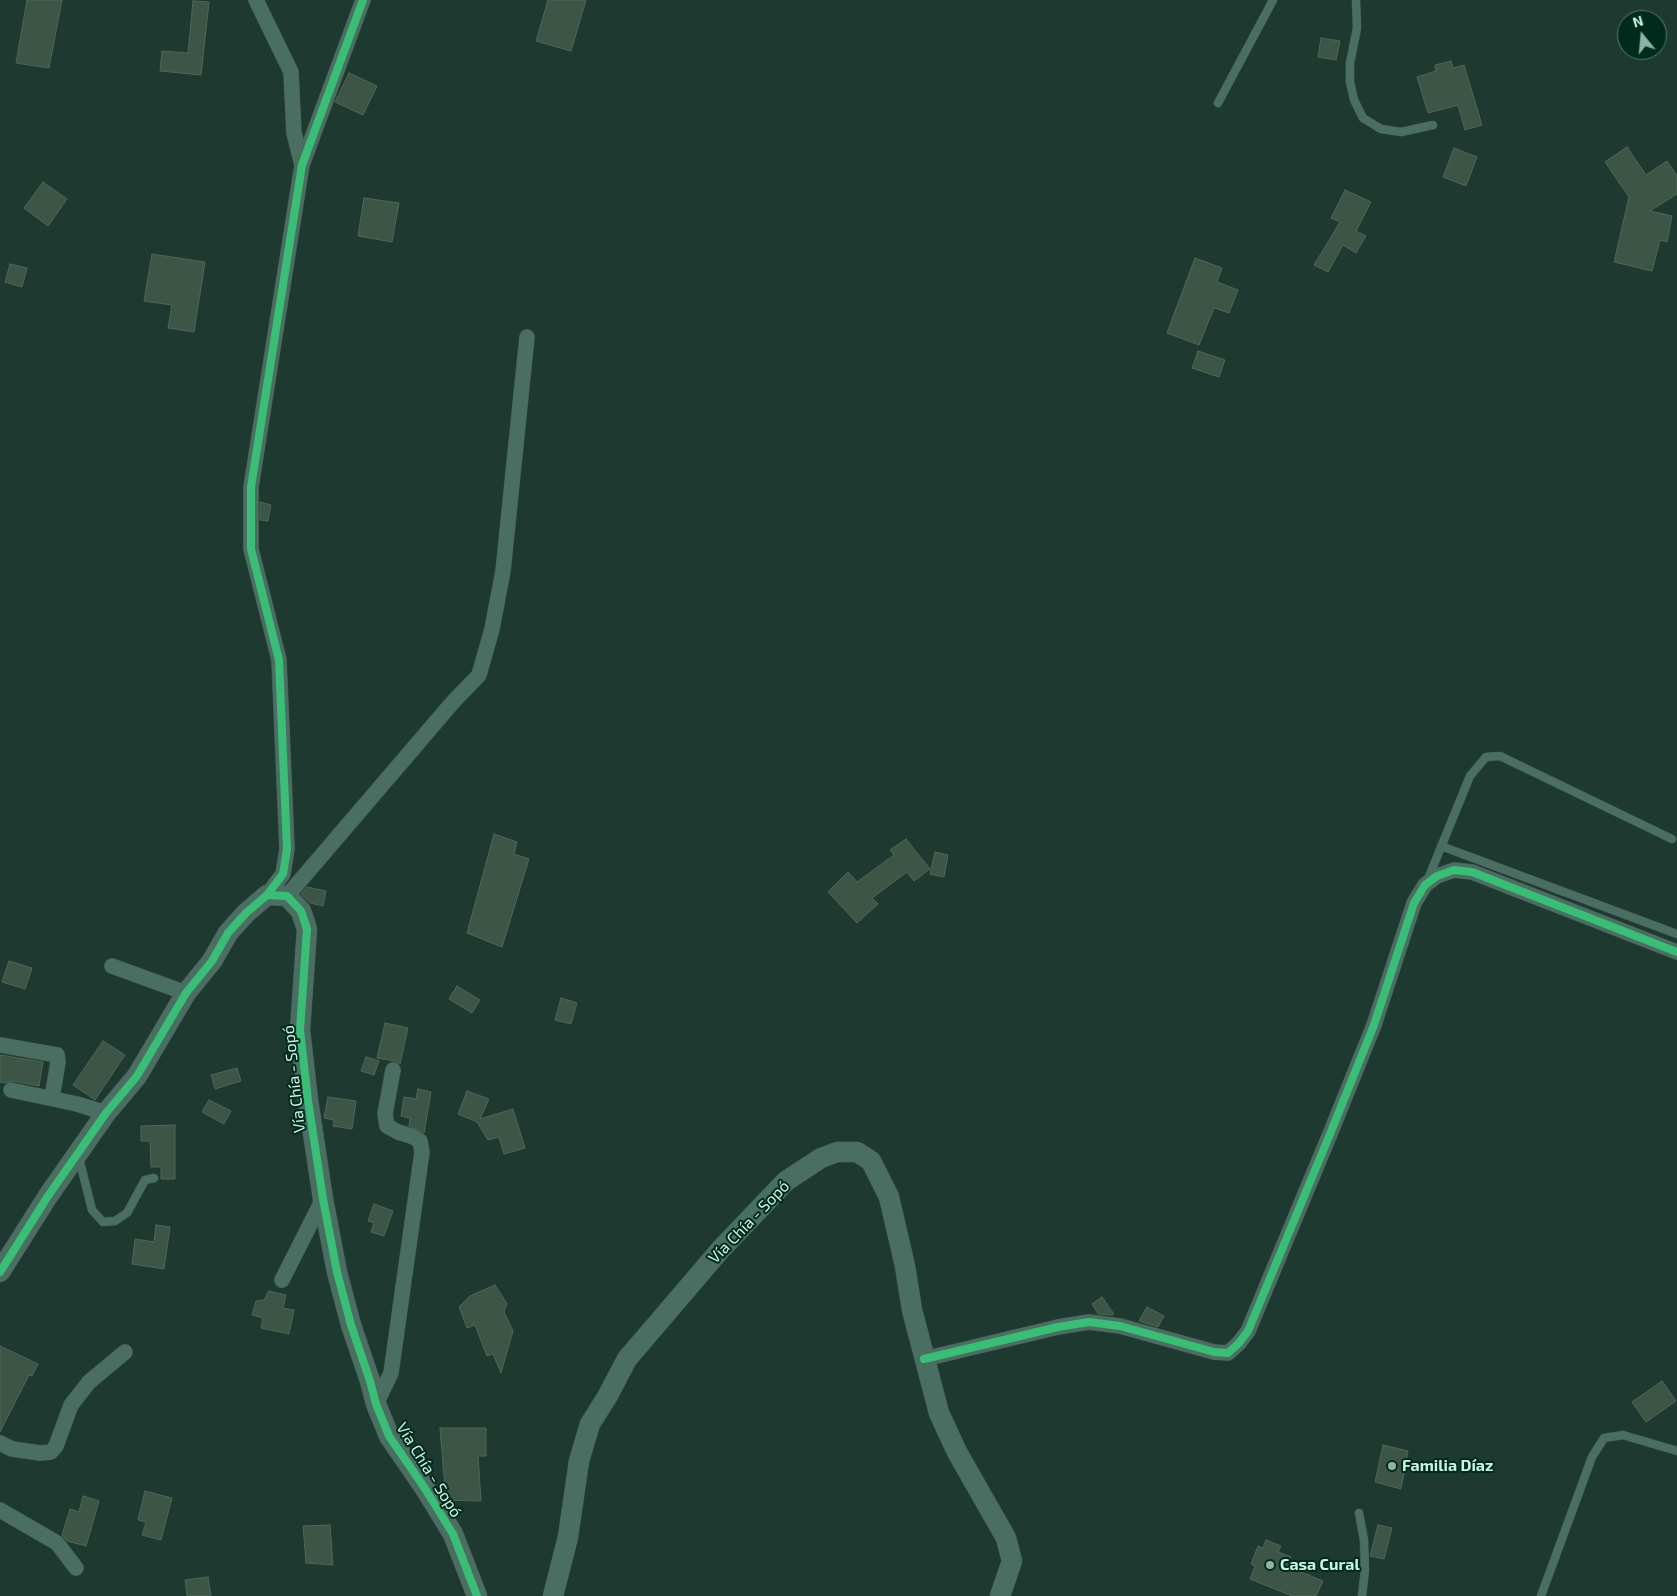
<!DOCTYPE html>
<html>
<head>
<meta charset="utf-8">
<style>
  body { margin:0 }
  #map { position:relative; width:1677px; height:1596px; overflow:hidden; background:#1e3a30; font-family:"Exo 2",sans-serif }
  canvas { display:block }
  .north { position:absolute; left:1617px; top:10px; width:50px; height:50px; box-sizing:border-box; background:#002a1d; border:1px solid #507b6b; border-radius:50%; rotate:343deg; font-size:14px; font-weight:700; line-height:20px; text-align:center; color:#c9f5e1 }
  .north::after { content:''; display:block; margin:auto; width:18px; height:22px; background:#8db4a3; clip-path:polygon(50% 0,100% 100%,50% 72%,0 100%) }
</style>
</head>
<body>
<div id="map">
<canvas width="1677" height="1596"></canvas>
<div class="north">N</div>
</div>
<script>
const ctx = document.querySelector('canvas').getContext('2d');
ctx.lineJoin = 'round';
function fill(path, color) { ctx.fillStyle = color; ctx.fill(path, 'evenodd'); }
const poly = rows => new Path2D(rows.map(r => 'M' + r).join(''));
function stroke(path, color, width, dash) { ctx.strokeStyle = color; ctx.lineWidth = width; ctx.lineCap = dash ? 'butt' : 'round'; ctx.setLineDash(dash || []); ctx.stroke(path); }
function drawText(font, color, halo, rows, align = 'center') {
  ctx.font = font + ' "Exo 2",sans-serif'; ctx.lineWidth = 4; ctx.setLineDash([]); ctx.textBaseline = 'middle'; ctx.strokeStyle = halo; ctx.fillStyle = color; for (const [text, x, y, turn = 0] of rows) {
    ctx.save(); ctx.translate(x, y); ctx.rotate((+turn || 0) * Math.PI / 180); ctx.textAlign = isNaN(turn) ? turn : align; if (halo) ctx.strokeText(text, 0, 0); ctx.fillText(text, 0, 0); ctx.restore();
  }
}
const building = poly([
  [27,0,62,0,49,68,16,63,27,0],
  [548,0,586,0,571,51,536,41,548,0],
  [193,1,209,2,201,75,160,71,162,51,188,53,193,1],
  [1321,38,1340,41,1336,60,1318,57,1321,38],
  [1451,61,1453,68,1464,65,1482,125,1465,130,1458,105,1428,113,1417,77,1436,71,1435,65,1451,61],
  [349,73,377,86,363,115,335,102,349,73],
  [1627,147,1646,175,1667,161,1677,176,1677,194,1650,211,1672,216,1667,242,1660,240,1652,271,1614,262,1629,197,1605,162,1627,147],
  [1454,148,1477,157,1466,186,1443,177,1454,148],
  [43,182,67,199,48,226,24,208,43,182],
  [1345,190,1371,202,1356,231,1366,236,1356,253,1343,245,1328,272,1314,265,1340,222,1331,218,1345,190],
  [364,198,399,203,392,242,358,236,364,198],
  [152,254,205,262,194,332,168,328,172,305,144,301,152,254],
  [1195,258,1222,268,1217,282,1238,290,1229,313,1214,308,1199,345,1167,333,1195,258],
  [10,264,27,268,22,287,5,282,10,264],
  [1198,351,1225,360,1219,377,1192,368,1198,351],
  [260,502,271,505,268,521,260,520,260,502],
  [494,834,517,842,514,854,529,859,502,947,467,933,494,834],
  [906,839,930,869,914,881,907,872,872,898,878,904,857,923,828,892,848,872,857,882,894,855,890,850,906,839],
  [935,852,948,855,944,877,930,874,935,852],
  [307,887,326,891,323,906,310,903,301,894,307,887],
  [9,961,32,968,25,989,2,982,9,961],
  [457,986,480,1000,472,1013,449,999,457,986],
  [561,998,577,1003,571,1024,555,1020,561,998],
  [385,1023,408,1028,400,1064,395,1061,377,1058,385,1023],
  [103,1041,125,1055,95,1100,73,1085,103,1041],
  [0,1055,43,1062,39,1086,13,1081,5,1083,0,1082,0,1055],
  [366,1057,379,1061,374,1075,361,1071,366,1057],
  [237,1068,241,1081,215,1089,211,1075,237,1068],
  [418,1089,431,1092,424,1133,409,1126,410,1118,401,1116,404,1097,416,1099,418,1089],
  [467,1091,489,1099,480,1119,513,1109,525,1148,504,1154,499,1137,488,1140,477,1122,458,1114,467,1091],
  [328,1097,356,1101,352,1129,333,1126,334,1120,324,1118,328,1097],
  [209,1100,231,1111,224,1124,202,1112,209,1100],
  [175,1125,175,1179,161,1179,161,1167,151,1167,150,1141,141,1141,141,1126,175,1125],
  [374,1204,393,1211,384,1236,371,1232,374,1223,368,1221,374,1204],
  [156,1225,170,1227,164,1269,132,1264,135,1239,154,1242,156,1225],
  [495,1285,507,1304,504,1312,513,1331,501,1373,493,1354,487,1356,475,1325,467,1328,459,1307,470,1296,495,1285],
  [269,1291,286,1295,283,1308,294,1310,289,1334,261,1328,263,1318,252,1315,256,1301,264,1300,269,1291],
  [1102,1297,1114,1314,1112,1315,1098,1314,1092,1304,1102,1297],
  [1147,1307,1164,1316,1158,1327,1139,1321,1147,1307],
  [0,1346,38,1364,32,1376,29,1375,0,1432,0,1346],
  [1662,1381,1676,1401,1646,1422,1632,1402,1662,1381],
  [440,1428,486,1428,486,1456,478,1456,481,1501,446,1500,440,1428],
  [1383,1445,1408,1451,1401,1489,1375,1482,1383,1445],
  [145,1491,172,1498,161,1540,142,1535,146,1522,138,1520,145,1491],
  [83,1496,99,1501,86,1546,67,1541,62,1535,70,1509,79,1512,83,1496],
  [330,1525,333,1565,306,1563,303,1526,330,1525],
  [1378,1525,1392,1528,1384,1559,1370,1556,1378,1525],
  [1266,1540,1281,1546,1278,1552,1291,1557,1287,1566,1323,1581,1316,1596,1292,1596,1250,1579,1255,1566,1251,1564,1258,1546,1263,1548,1266,1540],
  [208,1577,211,1596,187,1596,185,1580,208,1577]
]);
const service = poly([
  [1356,0,1357,28,1350,63,1350,82,1354,100,1363,118,1381,129,1401,132,1433,125],
  [1218,103,1273,0],
  [1441,846,1677,934],
  [1428,879,1470,776,1486,757,1500,756,1672,839],
  [79,1158,92,1210,103,1222,115,1221,127,1213,145,1180,154,1178],
  [1359,1513,1364,1540,1365,1570,1362,1596],
  [1541,1596,1592,1457,1604,1438,1623,1435,1677,1451]
]);
const minor = poly([
  [256,0,291,72,294,133,302,165],
  [267,895,283,874,287,849,279,660,251,549,251,487,302,165,363,0],
  [287,896,453,702,479,675,492,629,503,571,527,337],
  [112,966,186,993],
  [0,1045,57,1055,58,1062,52,1098],
  [11,1090,77,1104,106,1113],
  [282,1280,323,1199],
  [924,1359,1058,1327,1089,1322,1120,1326,1214,1352,1228,1353,1239,1343,1248,1331,1330,1134,1374,1025,1414,903,1425,885,1437,876,1454,870,1472,872,1677,952],
  [376,1404,391,1373,422,1152,420,1141,411,1136,398,1132,387,1126,385,1114,393,1070],
  [0,1443,12,1449,40,1453,51,1452,56,1446,71,1405,89,1382,125,1352],
  [0,1510,57,1543,76,1568]
]);
const tertiary = poly([
  [0,1272,48,1196,106,1113,137,1076,186,993,212,961,228,933,246,913,267,895,287,896,301,911,307,929,300,1030,308,1100,323,1199,337,1272,351,1325,370,1381,376,1404,389,1436,424,1487,453,1534,477,1596],
  [553,1596,568,1537,579,1461,590,1424,607,1397,627,1359,721,1249,786,1181,821,1158,837,1152,857,1152,871,1161,889,1197,905,1266,912,1310,939,1413,957,1452,1006,1538,1012,1561,1000,1596]
]);
const cycleway = poly([
  [267,895,283,874,287,849,279,660,251,549,251,487,302,165,363,0],
  [0,1272,48,1196,106,1113,137,1076,186,993,212,961,228,933,246,913,267,895,287,896,301,911,307,929,300,1030,308,1100,323,1199,337,1272,351,1325,370,1381,376,1404,389,1436,424,1487,453,1534,477,1596],
  [924,1359,1058,1327,1089,1322,1120,1326,1214,1352,1228,1353,1239,1343,1248,1331,1330,1134,1374,1025,1414,903,1425,885,1437,876,1454,870,1472,872,1677,952]
]);
const markers = [
  [1392,1466,5,"#8db4a3"],
  [1270,1565,5,"#8db4a3"]
];
const streetNames = [
  ["Vía Chía - Sopó",294,1079,-96],
  ["Vía Chía - Sopó",749,1222,-46],
  ["Vía Chía - Sopó",429,1470,58]
];
const poiNames = [
  ["Familia Díaz",1402,1466],
  ["Casa Cural",1280,1565]
];
fill(building, '#3c5547');
stroke(building, '#4e6758', 1);
stroke(service, '#40574e', 9);
stroke(minor, '#40574e', 16);
stroke(tertiary, '#40574e', 21);
stroke(service, '#4b6e63', 8);
stroke(minor, '#4b6e63', 15);
stroke(tertiary, '#4b6e63', 20);
stroke(cycleway, '#3abd76', 8);
for (const [x, y, r, color] of markers) { const dot = new Path2D(); dot.arc(x, y, r, 0, 2 * Math.PI); ctx.fillStyle = color; ctx.fill(dot); stroke(dot, '#002a1d', 2); }
drawText('16px', '#c9f5e1', '#002a1d', streetNames);
drawText('bold 16px', '#c9f5e1', '#002a1d', poiNames, 'left');
</script>
</body>
</html>
